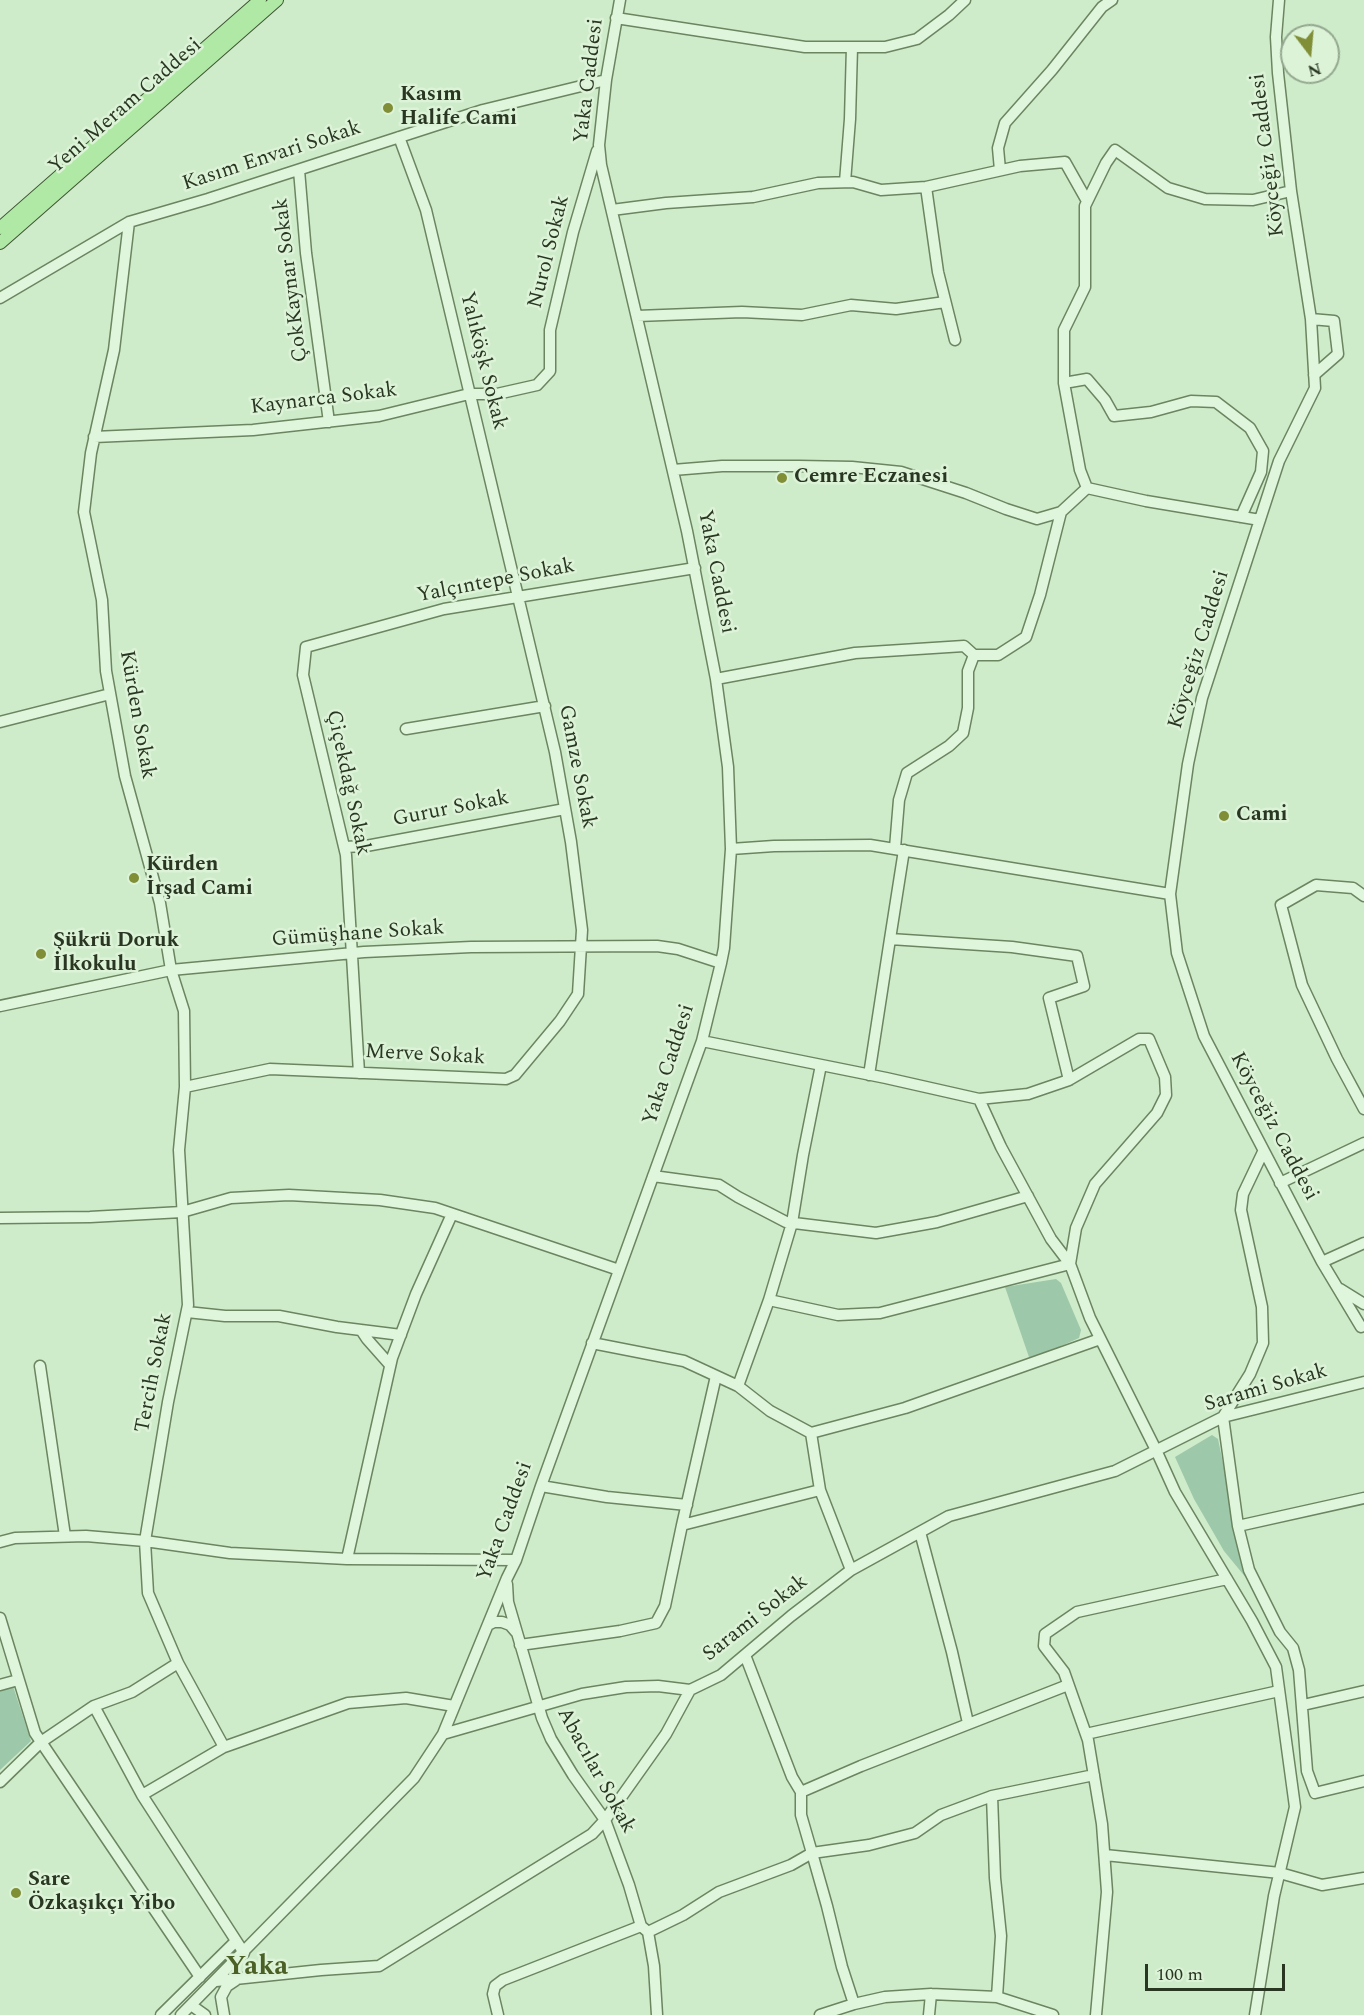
<!DOCTYPE html>
<html>
<head>
<meta charset="utf-8">
<style>
  body { margin:0 }
  #map { position:relative; width:1364px; height:2015px; overflow:hidden; background:#ceebca; font-family:Spectral,serif }
  canvas { display:block }
  .north { position:absolute; left:1280px; top:24px; width:60px; height:60px; box-sizing:border-box; background:#dcf3d8; border:2px solid #94a88f; border-radius:50%; rotate:164deg; font-size:16px; font-weight:700; line-height:24px; text-align:center; color:#293722 }
  .north::after { content:''; display:block; margin:auto; width:21px; height:27px; background:#808e36; clip-path:polygon(50% 0,100% 100%,50% 72%,0 100%) }
  .scale { position:absolute; left:1145px; top:1964px; width:140px; height:27px; box-sizing:border-box; border:3px solid #293722; border-top:0; padding-left:8px; font-size:18px; line-height:21px; white-space:nowrap; color:#293722; -webkit-text-stroke:4px #dcf3d8; paint-order:stroke }
</style>
</head>
<body>
<div id="map">
<canvas width="1364" height="2015"></canvas>
<div class="north">N</div>
<div class="scale">100 m</div>
</div>
<script>
const ctx = document.querySelector('canvas').getContext('2d');
ctx.lineJoin = 'round';
function fill(path, color) { ctx.fillStyle = color; ctx.fill(path, 'evenodd'); }
const poly = rows => new Path2D(rows.map(r => 'M' + r).join(''));
function stroke(path, color, width, dash) { ctx.strokeStyle = color; ctx.lineWidth = width; ctx.lineCap = dash ? 'butt' : 'round'; ctx.setLineDash(dash || []); ctx.stroke(path); }
function drawText(font, color, halo, rows, align = 'center') {
  ctx.font = font + ' Spectral,serif'; ctx.lineWidth = 5; ctx.setLineDash([]); ctx.textBaseline = 'middle'; ctx.strokeStyle = halo; ctx.fillStyle = color; for (const [text, x, y, turn = 0] of rows) {
    ctx.save(); ctx.translate(x, y); ctx.rotate((+turn || 0) * Math.PI / 180); ctx.textAlign = isNaN(turn) ? turn : align; if (halo) ctx.strokeText(text, 0, 0); ctx.fillText(text, 0, 0); ctx.restore();
  }
}
const green = poly([
  [1056,1279,1061,1283,1081,1330,1079,1338,1030,1360,1005,1287],
  [1212,1435,1218,1439,1247,1579,1224,1551,1194,1499,1175,1457],
  [13,1686,31,1741,0,1770,0,1689]
]);
const minor = poly([
  [1279,0,1276,37,1278,73,1291,191,1311,319,1315,388,1279,461,1202,698,1188,764,1170,894,1177,953,1204,1036,1322,1262,1361,1327],
  [616,18,805,47,885,47,917,39,949,15,965,0],
  [299,170,306,253,329,422],
  [1000,170,998,148,1005,123,1052,70,1102,7,1112,0],
  [845,182,850,119,852,47],
  [926,187,938,272,955,340],
  [612,210,666,203,753,197,818,183,853,182,881,190,926,187,1020,166,1065,162,1087,201],
  [129,222,114,350,91,453,84,512,102,600,106,671,125,776,160,903,171,970,184,1011,185,1087,179,1150,188,1305,168,1402,145,1541,148,1593,178,1663,224,1747,348,1703,406,1698,454,1706],
  [0,298,129,222,208,199,483,110,606,80],
  [637,316,742,312,802,315,851,305,896,309,945,302],
  [1311,319,1334,321,1338,354,1314,375],
  [1064,383,1087,379,1105,400,1114,416,1151,412,1191,401,1216,402,1250,428,1263,451,1261,472,1241,517],
  [94,437,253,430,379,416,469,394,497,394,537,385,550,371,550,330,573,232,597,151],
  [673,470,722,466,799,466,852,467,901,472,966,493,1006,509,1037,519,1061,512,1087,488],
  [1260,520,1146,501,1087,488,1080,470,1064,383,1064,330,1085,287,1085,206,1106,163,1115,150,1168,188,1205,199,1253,200,1291,191],
  [716,679,855,653,964,646,974,655],
  [0,722,110,694],
  [406,729,545,706],
  [344,847,366,846,565,809],
  [895,848,899,800,907,773,949,746,963,733,968,708,968,671,974,655,998,655,1026,637,1040,595,1061,512],
  [731,849,774,846,870,845,1170,894],
  [1364,896,1353,888,1316,885,1281,905,1302,985,1337,1059,1364,1109],
  [890,939,904,850],
  [0,1006,171,970,364,952,471,947,657,946,678,949,721,963],
  [702,1041,886,1078,979,1099,1028,1094,1069,1080,1139,1039,1149,1039,1165,1077,1166,1095,1157,1113,1095,1184,1076,1228,1070,1264,1090,1318,1156,1450,1175,1492,1252,1621,1276,1667,1295,1807,1274,1896,1255,2015],
  [359,1073,346,855,303,675,306,647,444,609,695,568],
  [869,1075,890,939,1012,947,1077,956,1084,986,1049,998,1069,1080],
  [185,1087,270,1069,506,1079,515,1075,560,1021,578,994,582,930,571,842,555,752,426,210,399,137],
  [979,1099,1001,1147,1051,1239,1070,1264,880,1313,838,1315,769,1300,738,1386,770,1411,811,1433,905,1408,1100,1339],
  [1263,1152,1243,1194,1241,1210,1262,1307,1263,1343,1250,1374,1223,1417,1238,1526,1364,1498],
  [653,1176,719,1185,738,1197,786,1222,876,1233,937,1222,1028,1196],
  [1280,1183,1364,1143],
  [452,1214,416,1294,392,1358,347,1559,516,1560],
  [0,1218,90,1217,182,1212,231,1198,289,1195,380,1200,435,1208,619,1270],
  [1322,1262,1364,1243],
  [1340,1289,1364,1304],
  [769,1300,792,1223,803,1155,821,1065],
  [187,1312,225,1316,279,1316,337,1327,401,1335],
  [361,1330,367,1339,390,1365],
  [592,1343,684,1361,738,1386],
  [40,1366,65,1536],
  [716,1376,682,1525,820,1490],
  [811,1433,820,1490,851,1570],
  [541,1486,607,1497,687,1505],
  [1238,1526,1249,1570,1280,1632,1293,1648,1299,1670,1307,1771,1315,1793,1364,1781],
  [920,1532,952,1652,968,1723],
  [0,1542,15,1538,86,1536,145,1541,230,1553,347,1559],
  [507,1584,508,1602,542,1718,551,1739,573,1775,605,1820,629,1885,641,1926,648,1932,654,1966,657,2015],
  [0,1618,35,1733,200,1977],
  [488,1625,494,1622,502,1622,510,1625,516,1632],
  [520,1645,620,1631,656,1623,665,1606,682,1525],
  [745,1655,792,1777,801,1792,861,1766,1068,1685],
  [0,1685,18,1680],
  [1303,1705,1364,1691],
  [94,1706,132,1692,178,1663],
  [443,1734,582,1694,626,1687,658,1686,690,1690],
  [1086,1734,1279,1691],
  [0,1782,41,1742,94,1706,142,1795,244,1953],
  [142,1795,224,1747],
  [1105,1855,1280,1873,1322,1885,1364,1878],
  [648,1932,683,1915,719,1892,791,1865,812,1853,801,1815,801,1792],
  [216,1981,321,1970,379,1966,592,1834,605,1820,666,1734,690,1690,721,1675,791,1616,851,1570,949,1516,1115,1471,1223,1417,1364,1382],
  [997,1997,1001,1936,995,1878,992,1796,1094,1775],
  [854,2004,842,1967,827,1906,812,1853,869,1845,915,1833,941,1815,992,1796],
  [191,2005,205,2015],
  [161,2015,236,1941],
  [181,2015,414,1778,443,1734,507,1578,516,1560,541,1486,702,1041,721,963,724,948,731,849,728,767,716,679,687,531,601,165,599,145,606,80,620,0],
  [224,2015,221,1997,227,1986,236,1980],
  [498,2015,493,1994,495,1986,503,1980,641,1926],
  [820,2015,854,2004,885,1997,931,1994,997,1997,1053,2015],
  [929,2015,931,1994],
  [1096,2015,1107,1892,1102,1824,1088,1740,1064,1672,1044,1646,1045,1634,1077,1612,1227,1579]
]);
const major = poly([
  [0,228,260,0],
  [0,243,277,0]
]);
const markers = [
  [388,108,6,"#808e36"],
  [782,478,6,"#808e36"],
  [1224,816,6,"#808e36"],
  [134,878,6,"#808e36"],
  [41,954,6,"#808e36"],
  [16,1893,6,"#808e36"]
];
const streetNames = [
  ["Yaka Caddesi",590,81,-83],
  ["Yeni Meram Caddesi",126,107,-41],
  ["Köyceğiz Caddesi",1269,155,-97],
  ["Kasım Envari Sokak",272,157,-18],
  ["Nurol Sokak",550,252,-76],
  ["ÇokKaynar Sokak",292,280,-97],
  ["Yalıköşk Sokak",482,361,76],
  ["Kaynarca Sokak",324,400,-7],
  ["Yaka Caddesi",715,572,79],
  ["Yalçıntepe Sokak",496,582,-11],
  ["Köyceğiz Caddesi",1200,650,-73],
  ["Kürden Sokak",136,715,80],
  ["Gamze Sokak",576,767,79],
  ["Çiçekdağ Sokak",347,783,78],
  ["Gurur Sokak",451,810,-11],
  ["Gümüşhane Sokak",358,935,-4],
  ["Merve Sokak",425,1056,3],
  ["Yaka Caddesi",670,1065,-72],
  ["Köyceğiz Caddesi",1273,1127,62],
  ["Tercih Sokak",155,1373,-79],
  ["Sarami Sokak",1266,1389,-16],
  ["Yaka Caddesi",506,1522,-70],
  ["Sarami Sokak",756,1619,-38],
  ["Abacılar Sokak",595,1771,61]
];
const poiNames = [
  ["Kasım",400,96],
  ["Halife Cami",400,120],
  ["Cemre Eczanesi",794,478],
  ["Cami",1236,816],
  ["Kürden",146,866],
  ["İrşad Cami",146,890],
  ["Şükrü Doruk",53,942],
  ["İlkokulu",53,966],
  ["Sare",28,1881],
  ["Özkaşıkçı Yibo",28,1905]
];
const districtNames = [
  ["Yaka",257,1969]
];
fill(green, '#9ec8aa');
stroke(minor, '#6b8560', 13);
stroke(major, '#3f5433', 14);
stroke(minor, '#e0f6dc', 10);
stroke(major, '#b0e9a6', 12);
for (const [x, y, r, color] of markers) { const dot = new Path2D(); dot.arc(x, y, r, 0, 2 * Math.PI); ctx.fillStyle = color; ctx.fill(dot); stroke(dot, '#dcf3d8', 2); }
drawText('21px', '#293722', '#dcf3d8', streetNames);
drawText('bold 21px', '#293722', '#dcf3d8', poiNames, 'left');
drawText('bold 27px', '#4a6025', '#dcf3d8', districtNames);
</script>
</body>
</html>
